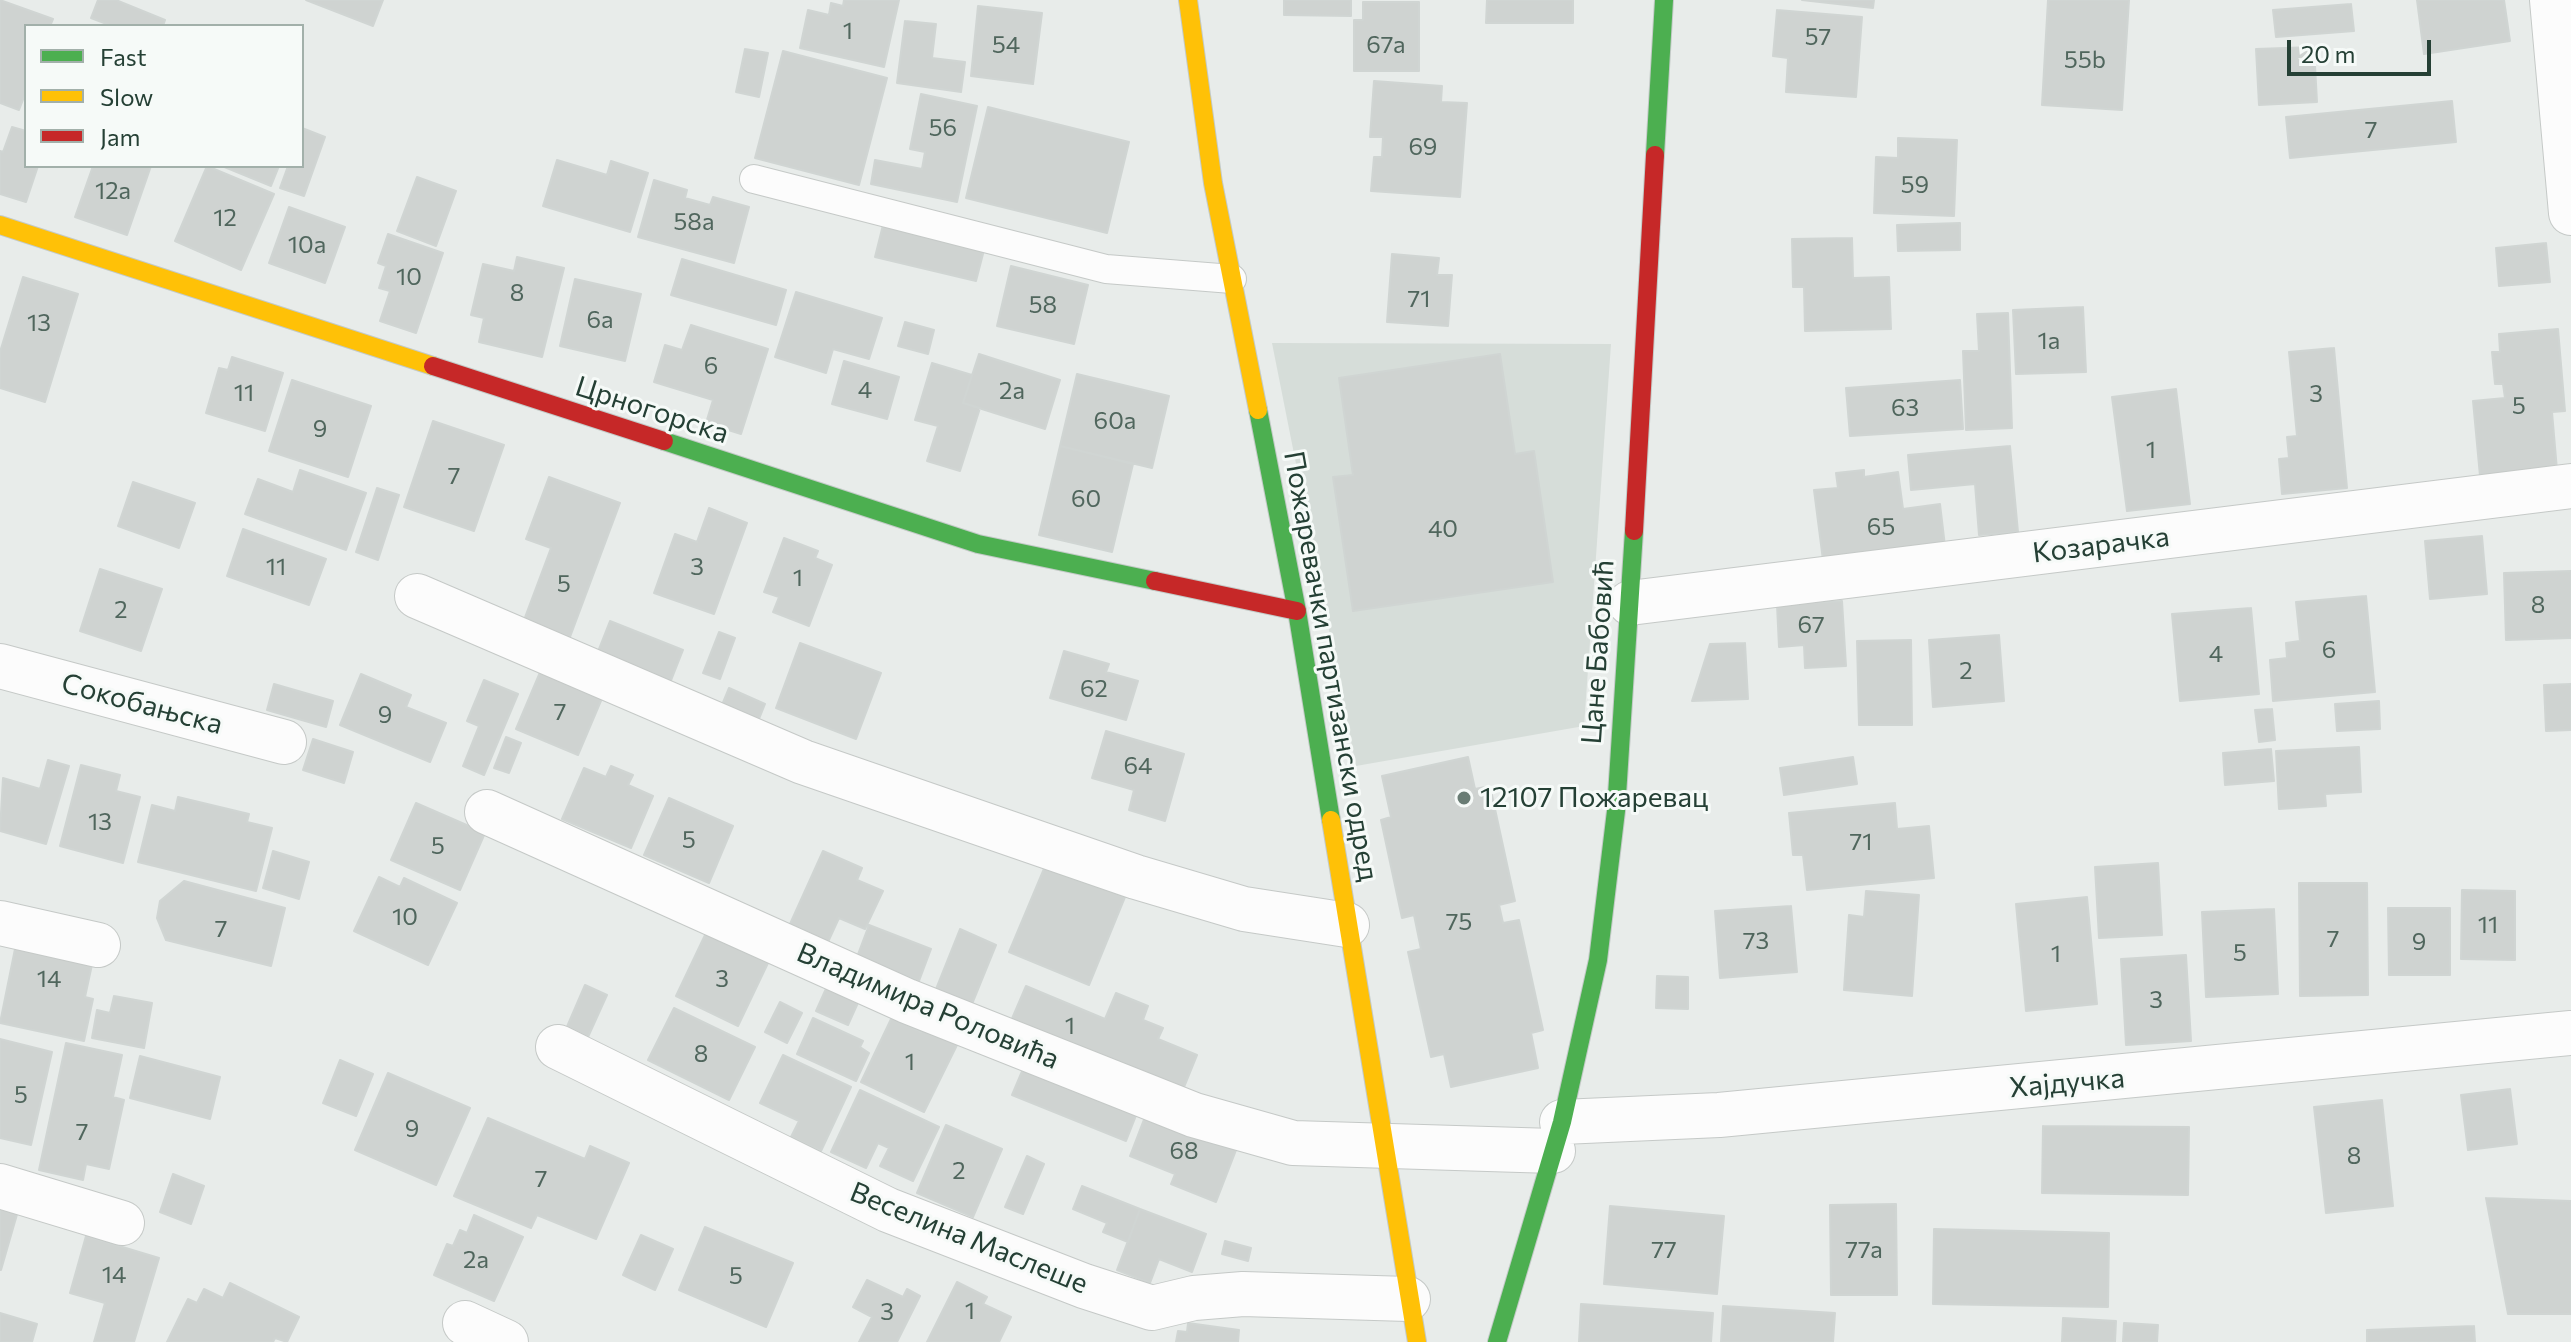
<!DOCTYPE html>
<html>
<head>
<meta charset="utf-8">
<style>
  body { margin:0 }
  #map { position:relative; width:2571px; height:1342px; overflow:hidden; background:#e8ecea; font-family:Commissioner,sans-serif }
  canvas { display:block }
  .legend { position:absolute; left:24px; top:24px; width:280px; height:144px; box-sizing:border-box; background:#f6faf8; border:2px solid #a2b0aa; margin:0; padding:10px 14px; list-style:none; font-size:24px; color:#254035 }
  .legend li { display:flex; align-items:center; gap:16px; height:40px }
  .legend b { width:40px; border:2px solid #a2b0aa }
  .scale { position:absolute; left:2287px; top:40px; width:144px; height:36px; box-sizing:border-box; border:4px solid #254035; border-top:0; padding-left:10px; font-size:24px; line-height:28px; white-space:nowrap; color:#254035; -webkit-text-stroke:6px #f6faf8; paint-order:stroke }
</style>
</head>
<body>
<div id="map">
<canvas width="2571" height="1342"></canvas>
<ul class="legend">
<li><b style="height:10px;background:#4caf50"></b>Fast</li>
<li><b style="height:10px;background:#ffc107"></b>Slow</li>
<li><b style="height:10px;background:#c62828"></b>Jam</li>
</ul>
<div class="scale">20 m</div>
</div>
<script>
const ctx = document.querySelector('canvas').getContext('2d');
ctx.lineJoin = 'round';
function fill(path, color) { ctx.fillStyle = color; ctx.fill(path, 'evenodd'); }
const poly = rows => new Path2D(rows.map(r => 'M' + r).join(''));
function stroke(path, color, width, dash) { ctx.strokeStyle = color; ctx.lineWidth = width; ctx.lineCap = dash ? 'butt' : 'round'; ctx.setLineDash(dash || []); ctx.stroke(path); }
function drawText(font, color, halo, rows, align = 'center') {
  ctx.font = font + ' Commissioner,sans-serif'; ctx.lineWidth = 6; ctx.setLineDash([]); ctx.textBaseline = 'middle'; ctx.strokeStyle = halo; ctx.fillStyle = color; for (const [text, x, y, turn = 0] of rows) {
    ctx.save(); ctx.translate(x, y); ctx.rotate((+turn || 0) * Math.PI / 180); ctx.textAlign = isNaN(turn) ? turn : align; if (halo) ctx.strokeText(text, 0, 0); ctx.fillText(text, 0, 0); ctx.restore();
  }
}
const built = poly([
  [1272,343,1611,344,1584,726,1356,766]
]);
const building = poly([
  [0,0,53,19,50,26,26,26,26,92,19,110,0,103,0,0],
  [98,0,116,0,165,20,163,26,112,26,91,18,98,0],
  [306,0,383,0,373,26,306,0],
  [844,0,899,0,884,67,800,48,808,10,829,15,831,3,843,6,844,0],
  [1284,0,1351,0,1351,16,1284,15,1284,0],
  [1487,0,1573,0,1573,23,1486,23,1487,0],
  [1802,0,1874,0,1873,8,1802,0],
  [2048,0,2129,0,2122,110,2042,105,2048,0],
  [2417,0,2504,0,2510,41,2424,54,2417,0],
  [1363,2,1419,2,1419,71,1354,71,1354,20,1363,20,1363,2],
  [2351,4,2354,31,2276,37,2273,10,2351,4],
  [978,6,1042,13,1033,84,971,76,978,6],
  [1777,10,1862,17,1856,97,1786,92,1788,58,1773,56,1777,10],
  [905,21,936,24,932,58,965,62,961,92,897,83,905,21],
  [2314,47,2317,102,2259,105,2256,49,2314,47],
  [745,49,768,53,759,97,736,92,745,49],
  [783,51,887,78,859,185,755,158,783,51],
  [1374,81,1442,86,1441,102,1467,103,1460,197,1371,191,1374,157,1382,157,1383,137,1370,137,1374,81],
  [921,94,977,106,957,202,871,184,875,160,922,169,925,152,910,149,921,94],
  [2452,101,2456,142,2290,158,2286,117,2452,101],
  [988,107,1129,142,1107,233,966,198,988,107],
  [12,127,26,131,26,166,38,166,26,202,0,194,0,151,3,152,12,127],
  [302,128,325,137,304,196,280,188,288,166,302,166,302,128],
  [1898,138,1957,140,1954,216,1874,213,1876,157,1898,158,1898,138],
  [557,160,607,175,611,161,648,173,630,232,543,206,557,160],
  [93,166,151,166,127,235,75,217,93,166],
  [207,166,274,194,241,270,175,241,207,166],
  [222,166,279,166,271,186,222,166],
  [417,177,456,191,436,246,397,231,417,177],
  [654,180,687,190,685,198,710,205,713,197,749,207,734,263,638,237,654,180],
  [289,207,345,227,325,283,269,263,289,207],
  [1960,223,1960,250,1898,251,1897,225,1960,223],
  [883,225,984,250,976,281,875,257,883,225],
  [388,234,443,253,416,333,380,321,390,291,379,288,386,266,378,263,388,234],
  [1852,238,1853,278,1889,277,1891,329,1805,331,1804,287,1793,287,1792,239,1852,238],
  [2546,243,2550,282,2499,286,2496,248,2546,243],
  [1392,254,1439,258,1437,275,1452,275,1448,326,1387,322,1392,254],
  [517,257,564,268,542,357,479,342,484,318,471,315,483,264,514,271,517,257],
  [682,259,786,290,776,325,671,295,682,259],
  [1011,266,1088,285,1074,344,997,326,1011,266],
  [23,277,78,294,45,402,0,388,0,352,23,277],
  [575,279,641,294,625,361,560,346,575,279],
  [796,292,882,318,869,359,833,349,826,373,775,357,796,292],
  [2083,307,2086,372,2016,374,2013,310,2083,307],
  [2008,313,2012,428,1966,430,1963,351,1979,351,1977,314,2008,313],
  [905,322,934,330,928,354,898,346,905,322],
  [691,325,768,349,741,434,706,423,713,400,654,382,665,345,682,350,691,325],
  [2558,329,2565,411,2552,412,2557,470,2480,476,2473,401,2505,398,2503,384,2495,384,2492,352,2500,352,2499,334,2558,329],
  [2334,348,2347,488,2282,494,2279,459,2289,458,2287,437,2297,436,2289,352,2334,348],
  [979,354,1060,380,1045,429,963,403,979,354],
  [1500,354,1515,454,1534,451,1553,582,1353,611,1333,477,1353,475,1339,378,1500,354],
  [232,357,283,373,265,431,206,413,219,368,228,370,232,357],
  [844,361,899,377,887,419,832,404,844,361],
  [932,363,972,375,963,403,980,408,960,471,927,461,938,426,915,420,932,363],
  [1077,374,1169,396,1152,468,1060,446,1077,374],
  [292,380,371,406,348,477,269,451,292,380],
  [1960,380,1963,429,1850,436,1846,388,1960,380],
  [2176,389,2190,504,2127,511,2112,397,2176,389],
  [433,421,504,445,474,531,404,507,433,421],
  [1060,446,1133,464,1112,552,1039,535,1060,446],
  [2010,446,2018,532,1979,535,1975,484,1911,490,1908,455,2010,446],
  [300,470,366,493,346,550,245,514,258,479,293,492,300,470],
  [1864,470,1864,477,1898,472,1903,509,1940,504,1945,546,1823,560,1814,490,1838,488,1836,473,1864,470],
  [549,477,620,503,570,637,524,620,551,548,526,539,549,477],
  [133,482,195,503,179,548,118,526,133,482],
  [377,488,399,495,378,560,356,552,377,488],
  [709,508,747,523,714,614,654,593,675,534,697,542,709,508],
  [243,529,326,559,309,605,227,576,243,529],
  [2482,536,2487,594,2430,599,2425,541,2482,536],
  [784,538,818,551,815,558,832,565,809,626,773,612,779,597,764,592,784,538],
  [100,569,162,589,141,651,80,631,100,569],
  [2571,571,2571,638,2506,640,2504,573,2571,571],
  [2366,596,2375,692,2273,701,2270,660,2287,658,2286,643,2300,641,2296,602,2366,596],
  [1842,601,1846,666,1805,668,1804,645,1779,647,1777,605,1842,601],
  [2251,608,2259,694,2180,701,2172,614,2251,608],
  [610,621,683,650,670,683,597,654,610,621],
  [719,632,735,638,720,679,703,673,719,632],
  [1999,635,2004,701,1933,707,1929,640,1999,635],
  [1911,640,1912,725,1859,725,1857,641,1911,640],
  [800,643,881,673,856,739,776,708,800,643],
  [1745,643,1748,699,1692,701,1710,644,1745,643],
  [1064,651,1109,664,1106,672,1138,681,1126,720,1050,698,1064,651],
  [541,670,603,696,578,755,516,729,541,670],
  [361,674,411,695,406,707,446,723,430,762,340,725,361,674],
  [484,680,518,694,484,775,463,766,479,726,467,721,484,680],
  [274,684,333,701,326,727,267,710,274,684],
  [2571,684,2571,730,2546,731,2544,685,2571,684],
  [729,688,765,704,759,719,722,705,729,688],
  [2379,701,2380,729,2337,731,2335,704,2379,701],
  [2272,709,2275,740,2259,742,2255,710,2272,709],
  [1106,731,1184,754,1165,821,1129,810,1134,790,1092,778,1106,731],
  [506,737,521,743,509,773,494,768,506,737],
  [313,739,353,752,344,783,303,770,313,739],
  [2359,747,2361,792,2325,794,2326,806,2279,809,2276,751,2359,747],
  [2271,749,2274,781,2225,785,2223,753,2271,749],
  [1468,757,1475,789,1490,786,1515,901,1499,905,1503,923,1519,920,1543,1030,1531,1033,1538,1068,1451,1087,1444,1054,1431,1057,1408,952,1421,949,1414,915,1402,918,1381,820,1391,817,1382,776,1468,757],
  [1853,757,1857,784,1784,795,1780,768,1853,757],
  [48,760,69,766,46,844,0,831,3,778,40,789,48,760],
  [81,765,120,775,116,791,140,797,123,863,60,846,81,765],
  [611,766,633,775,628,785,653,796,631,848,562,819,584,768,606,777,611,766],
  [178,797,249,814,247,822,272,828,256,891,138,862,152,805,175,811,178,797],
  [669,798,733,826,709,883,644,855,669,798],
  [416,803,485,833,460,890,391,860,416,803],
  [1895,803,1897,829,1929,826,1934,878,1807,890,1803,855,1793,855,1789,813,1895,803],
  [273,851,309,862,299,899,263,888,273,851],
  [823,851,862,868,857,880,883,891,865,929,839,918,828,942,790,924,823,851],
  [2158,863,2162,935,2099,938,2095,867,2158,863],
  [1046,864,1125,897,1089,985,1009,952,1046,864],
  [379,877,400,887,404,878,457,903,428,965,354,931,379,877],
  [184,881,285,908,271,966,166,940,157,918,160,901,184,881],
  [2299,883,2367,883,2368,995,2300,996,2299,883],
  [2462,890,2515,891,2515,960,2461,959,2462,890],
  [1866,891,1919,895,1912,996,1844,990,1849,915,1864,917,1866,891],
  [2087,897,2097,1004,2026,1011,2016,904,2087,897],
  [1791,906,1797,972,1720,978,1715,911,1791,906],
  [2388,908,2450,908,2450,975,2389,975,2388,908],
  [2274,909,2278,994,2206,997,2202,912,2274,909],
  [869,925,931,949,919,981,857,957,869,925],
  [960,929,996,945,972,1004,936,989,960,929],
  [706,933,768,963,738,1026,676,996,706,933],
  [16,944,93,960,85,997,93,999,84,1041,0,1023,16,944],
  [2186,955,2191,1041,2126,1045,2121,959,2186,955],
  [1657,976,1688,977,1688,1009,1656,1008,1657,976],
  [829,982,861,996,848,1025,816,1011,829,982],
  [585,985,607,995,588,1037,566,1029,585,985],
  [1026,986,1105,1019,1116,993,1148,1006,1143,1020,1163,1028,1158,1039,1197,1055,1182,1092,1011,1021,1026,986],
  [114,996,152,1003,144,1048,92,1038,97,1010,110,1013,114,996],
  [780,1002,802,1013,787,1043,765,1032,780,1002],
  [674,1008,755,1047,729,1100,648,1060,674,1008],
  [892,1017,921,1032,924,1027,958,1043,924,1112,861,1082,892,1017],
  [813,1018,863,1041,860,1047,869,1053,856,1081,797,1054,813,1018],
  [0,1039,52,1052,31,1145,0,1138,0,1039],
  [66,1043,122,1055,113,1097,124,1100,109,1169,86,1164,83,1180,39,1170,66,1043],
  [783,1055,851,1087,821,1151,791,1137,799,1121,760,1103,783,1055],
  [140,1056,220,1077,210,1119,130,1098,140,1056],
  [340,1060,373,1074,356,1116,323,1103,340,1060],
  [1023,1069,1139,1108,1126,1141,1012,1095,1023,1069],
  [388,1073,470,1108,436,1185,355,1150,388,1073],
  [2510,1089,2517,1144,2468,1150,2461,1095,2510,1089],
  [860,1090,939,1127,913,1181,880,1166,889,1148,878,1143,866,1168,831,1152,860,1090],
  [2382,1100,2393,1206,2326,1213,2314,1107,2382,1100],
  [1148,1109,1238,1145,1216,1202,1171,1184,1175,1174,1130,1156,1148,1109],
  [488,1118,585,1159,590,1146,629,1163,596,1239,537,1215,531,1228,454,1196,488,1118],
  [946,1125,1002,1149,973,1217,917,1193,946,1125],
  [2043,1126,2189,1127,2188,1195,2042,1193,2043,1126],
  [1027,1156,1044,1164,1023,1214,1005,1207,1027,1156],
  [173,1174,204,1186,191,1224,160,1212,173,1174],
  [1082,1186,1140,1209,1128,1242,1103,1232,1107,1223,1073,1209,1082,1186],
  [2486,1198,2571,1201,2571,1314,2508,1314,2486,1198],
  [1896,1204,1897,1295,1831,1295,1830,1205,1896,1204],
  [0,1206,18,1211,1,1270,0,1270,0,1206],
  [1610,1206,1724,1216,1717,1294,1604,1284,1610,1206],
  [1140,1209,1206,1234,1192,1272,1159,1259,1150,1283,1117,1270,1140,1209],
  [474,1215,523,1237,494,1301,434,1275,447,1244,453,1246,460,1230,467,1233,474,1215],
  [705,1227,793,1263,766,1327,679,1290,705,1227],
  [1934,1229,2109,1233,2108,1307,1933,1304,1934,1229],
  [641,1235,673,1249,655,1290,623,1275,641,1235],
  [86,1236,159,1258,134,1342,94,1342,105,1303,70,1293,86,1236],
  [1225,1241,1251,1248,1248,1261,1222,1254,1225,1241],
  [867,1280,903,1297,907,1289,920,1296,897,1342,859,1342,872,1317,853,1307,867,1280],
  [957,1282,987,1297,983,1304,1011,1317,999,1342,927,1342,957,1282],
  [230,1283,299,1317,287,1342,275,1338,273,1342,167,1342,188,1299,197,1303,204,1289,223,1298,230,1283],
  [1581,1304,1713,1313,1711,1342,1579,1342,1581,1304],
  [1723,1306,1835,1313,1833,1342,1721,1342,1723,1306],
  [0,1313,37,1324,32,1342,0,1342,0,1313],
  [2063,1318,2116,1321,2115,1342,2062,1342,2063,1318],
  [1188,1323,1239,1330,1238,1342,1176,1342,1178,1331,1187,1332,1188,1323],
  [2124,1323,2158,1325,2157,1342,2123,1342,2124,1323],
  [2474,1326,2475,1342,2367,1342,2367,1330,2474,1326]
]);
const lane = poly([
  [754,179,1106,269,1232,279]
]);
const street = poly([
  [2552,0,2571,213],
  [417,596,803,762,1136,877,1244,909,1347,925],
  [1630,603,2571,486],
  [0,666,284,742],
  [487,812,907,1001,1194,1115,1293,1143,1553,1151],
  [0,923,98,945],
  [558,1047,888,1210,1084,1286,1152,1308,1194,1298,1243,1294,1408,1299],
  [1562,1122,1719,1115,2571,1033],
  [0,1186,122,1223],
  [465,1323,506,1342]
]);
const fast = poly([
  [1655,155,1664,0],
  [1258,410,1297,611,1331,820],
  [664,441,978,544,1155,581],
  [1497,1342,1562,1122,1598,960,1616,811,1634,531]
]);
const slow = poly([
  [1188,0,1213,183,1258,410],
  [0,225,433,366],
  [1331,820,1417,1342]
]);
const jam = poly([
  [433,366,664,441],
  [1634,531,1655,155],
  [1155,581,1297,611]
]);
const markers = [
  [1464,798,8,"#697c74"]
];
const numberNames = [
  ["1",848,31],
  ["57",1818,37],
  ["54",1006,45],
  ["67a",1386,45],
  ["55b",2085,60],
  ["56",943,128],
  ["7",2371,130],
  ["69",1423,147],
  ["59",1915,185],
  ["12a",113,191],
  ["12",225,218],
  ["58a",694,222],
  ["10a",307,245],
  ["10",409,277],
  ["8",517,293],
  ["71",1419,299],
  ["58",1043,305],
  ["6a",600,320],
  ["13",39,323],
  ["1a",2049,341],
  ["6",711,366],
  ["4",865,390],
  ["2a",1012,391],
  ["11",244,393],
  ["3",2316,394],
  ["5",2519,406],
  ["63",1905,408],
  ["60a",1115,421],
  ["9",320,429],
  ["1",2151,450],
  ["7",454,476],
  ["60",1086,499],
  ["65",1881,527],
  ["40",1443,529],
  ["11",276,567],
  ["3",697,567],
  ["1",798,578],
  ["5",564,584],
  ["8",2538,605],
  ["2",121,610],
  ["67",1811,625],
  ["6",2329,650],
  ["4",2216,654],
  ["2",1966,671],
  ["62",1094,689],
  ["7",560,712],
  ["9",385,715],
  ["64",1138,766],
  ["13",100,822],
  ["5",689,840],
  ["71",1861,842],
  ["5",438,846],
  ["10",405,917],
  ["75",1459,922],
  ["11",2488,925],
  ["7",221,929],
  ["7",2333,939],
  ["73",1756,941],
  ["9",2419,942],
  ["5",2240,953],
  ["1",2056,954],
  ["14",49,979],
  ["3",722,979],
  ["3",2156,1000],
  ["1",1070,1026],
  ["8",701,1054],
  ["1",910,1062],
  ["5",21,1095],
  ["9",412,1129],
  ["7",82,1132],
  ["68",1184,1151],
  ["8",2354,1156],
  ["2",959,1171],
  ["7",541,1179],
  ["77",1664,1250],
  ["77a",1864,1250],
  ["2a",476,1260],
  ["14",114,1275],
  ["5",736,1276],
  ["1",970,1311],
  ["3",887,1312]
];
const streetNames = [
  ["Црногорска",652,410,18],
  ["Козарачка",2101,545,-7],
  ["Цане Бабовић",1598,652,-86],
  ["Пожаревачки партизански одред",1331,666,80],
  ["Сокобањска",142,704,15],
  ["Владимира Роловића",928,1006,23],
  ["Хајдучка",2067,1083,-5],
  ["Веселина Маслеше",969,1238,22]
];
const poiNames = [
  ["12107 Пожаревац",1480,798]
];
fill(built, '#d6ddd9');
fill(building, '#cfd3d1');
stroke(building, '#d0d5d3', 2);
stroke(lane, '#c5c9c7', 30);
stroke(street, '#c5c9c7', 46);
stroke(fast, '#c3cac7', 20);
stroke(slow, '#c3cac7', 20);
stroke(jam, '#c3cac7', 20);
stroke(lane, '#fcfcfc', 28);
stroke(street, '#fcfcfc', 44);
stroke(fast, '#4caf50', 18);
stroke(slow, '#ffc107', 18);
stroke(jam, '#c62828', 18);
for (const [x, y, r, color] of markers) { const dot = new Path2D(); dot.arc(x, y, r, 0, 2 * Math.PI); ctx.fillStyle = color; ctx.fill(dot); stroke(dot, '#f6faf8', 3); }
drawText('24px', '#50665d', null, numberNames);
drawText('28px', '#254035', '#f6faf8', streetNames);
drawText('28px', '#254035', '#f6faf8', poiNames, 'left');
</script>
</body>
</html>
